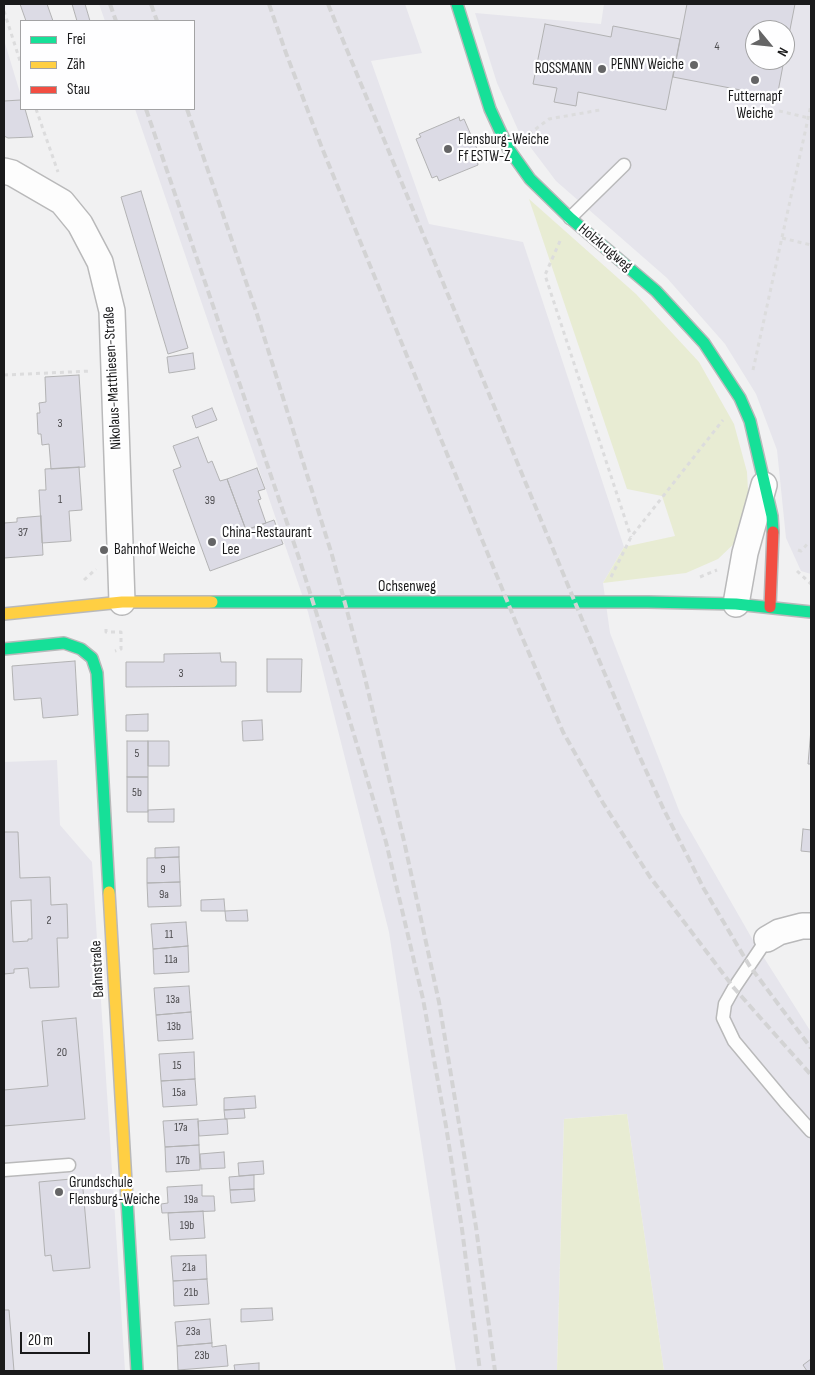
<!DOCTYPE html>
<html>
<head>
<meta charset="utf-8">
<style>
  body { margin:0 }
  #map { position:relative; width:815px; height:1375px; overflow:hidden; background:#f1f1f2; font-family:"Sofia Sans Condensed",sans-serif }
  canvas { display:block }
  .frame { position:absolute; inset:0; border:5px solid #1a1a1b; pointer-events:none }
  .legend { position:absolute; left:20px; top:20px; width:175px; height:90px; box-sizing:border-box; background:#fefeff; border:1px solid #a3a3a4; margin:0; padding:6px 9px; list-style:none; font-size:15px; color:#1a1a1b }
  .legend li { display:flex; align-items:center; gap:10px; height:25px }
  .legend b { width:25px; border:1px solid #a3a3a4 }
  .north { position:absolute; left:745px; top:20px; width:50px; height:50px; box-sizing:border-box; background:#fefeff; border:1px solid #a3a3a4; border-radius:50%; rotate:118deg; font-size:14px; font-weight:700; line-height:20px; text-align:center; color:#1a1a1b }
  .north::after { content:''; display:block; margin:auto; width:18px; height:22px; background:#656566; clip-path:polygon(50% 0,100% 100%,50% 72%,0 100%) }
  .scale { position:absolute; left:20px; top:1332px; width:70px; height:22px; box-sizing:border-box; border:2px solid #1a1a1b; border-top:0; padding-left:6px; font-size:15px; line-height:18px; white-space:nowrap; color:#1a1a1b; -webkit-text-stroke:4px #fefeff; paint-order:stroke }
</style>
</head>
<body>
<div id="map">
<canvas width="815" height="1375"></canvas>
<div class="frame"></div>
<ul class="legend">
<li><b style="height:6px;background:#16e098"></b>Frei</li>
<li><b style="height:6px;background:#ffcf43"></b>Zäh</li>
<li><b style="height:6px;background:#f24e42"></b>Stau</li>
</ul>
<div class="north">N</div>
<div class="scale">20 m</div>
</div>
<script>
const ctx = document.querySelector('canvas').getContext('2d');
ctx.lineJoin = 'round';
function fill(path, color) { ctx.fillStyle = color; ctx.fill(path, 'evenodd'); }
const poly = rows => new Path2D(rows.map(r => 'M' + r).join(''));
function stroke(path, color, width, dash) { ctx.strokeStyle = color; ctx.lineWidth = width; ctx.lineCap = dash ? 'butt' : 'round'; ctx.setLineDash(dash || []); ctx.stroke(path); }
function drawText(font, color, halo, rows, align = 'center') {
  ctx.font = font + ' "Sofia Sans Condensed",sans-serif'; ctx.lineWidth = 4.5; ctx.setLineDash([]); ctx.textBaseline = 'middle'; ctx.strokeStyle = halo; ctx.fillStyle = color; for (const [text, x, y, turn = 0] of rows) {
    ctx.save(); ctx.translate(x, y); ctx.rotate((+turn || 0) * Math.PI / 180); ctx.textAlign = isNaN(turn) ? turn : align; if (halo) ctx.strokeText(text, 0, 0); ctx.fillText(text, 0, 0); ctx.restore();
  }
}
const built = poly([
  [99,4,405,4,422,53,371,61,429,224,523,242,624,547,603,583,610,633,680,813,754,942,811,1032,811,1371,664,1371,627,1114,564,1119,557,1371,456,1371,389,932,308,612,135,109,194,109,194,21,105,21],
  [604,4,811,4,811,574,801,571,786,538,777,450,756,394,725,344,667,278,556,181,519,132,497,83,475,13,601,24],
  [755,30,785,30,785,60,755,60],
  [4,40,21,96,21,100,4,101],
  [57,760,60,825,92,862,125,1371,4,1371,4,762]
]);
const green = poly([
  [529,199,636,294,699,362,734,424,747,472,749,508,740,538,718,559,686,573,603,583,624,547,675,536,662,496,627,489],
  [627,1114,664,1371,557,1371,564,1119]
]);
const building = poly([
  [20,4,47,4,53,21,26,21,20,4],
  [72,4,85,4,90,21,77,21,72,4],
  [687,4,795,4,785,55,785,30,755,30,755,60,784,60,777,97,673,77,687,4],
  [545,24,611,37,613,26,680,39,666,110,578,92,576,106,554,102,557,88,533,84,545,24],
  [21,100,21,109,25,109,33,137,8,138,4,136,4,101,21,100],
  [459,117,460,121,464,119,481,158,477,160,478,165,439,181,437,176,432,178,416,139,421,137,419,134,459,117],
  [141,191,188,348,168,354,121,197,141,191],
  [193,353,195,369,169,373,167,357,193,353],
  [79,375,85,467,51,469,49,444,42,445,41,434,38,434,37,413,40,413,39,403,46,402,45,377,79,375],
  [212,408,217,420,196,428,192,416,212,408],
  [198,437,208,463,212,461,220,481,227,479,246,530,274,520,283,544,210,571,173,470,181,467,173,446,198,437],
  [79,467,82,510,69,511,71,541,42,543,39,490,46,490,45,469,79,467],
  [257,468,265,489,258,491,261,499,258,500,266,523,246,530,227,479,257,468],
  [41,516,43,555,4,558,4,523,17,522,17,518,41,516],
  [220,653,221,662,236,662,236,686,126,687,126,662,164,662,164,654,220,653],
  [267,659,302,659,301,692,267,692,267,659],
  [75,661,78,715,43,718,41,698,14,700,12,666,75,661],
  [148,714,148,731,126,731,126,715,148,714],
  [262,720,263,740,243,741,242,721,262,720],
  [811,729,811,764,808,764,811,729],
  [127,741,148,741,148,777,127,777,127,741],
  [148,741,169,741,169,766,148,766,148,741],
  [127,777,148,777,148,812,127,812,127,777],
  [174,809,174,822,148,822,148,810,174,809],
  [803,829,811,830,811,852,801,851,803,829],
  [4,832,18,832,20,878,50,877,51,905,67,904,68,938,57,938,59,987,30,988,28,968,14,969,14,973,4,974,4,832],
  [31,900,32,939,28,939,28,941,13,942,11,901,31,900],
  [179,847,179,857,155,858,155,848,179,847],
  [179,857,180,882,147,883,147,858,179,857],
  [180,882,181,906,148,907,147,883,180,882],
  [224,899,225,911,201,911,201,900,224,899],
  [247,910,248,921,226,921,225,911,247,910],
  [186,922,188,946,153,949,151,924,186,922],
  [188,946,189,972,154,974,153,949,188,946],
  [189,986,191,1012,156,1015,154,988,189,986],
  [191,1012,193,1039,158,1041,156,1015,191,1012],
  [76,1018,85,1119,4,1126,4,1090,48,1086,42,1021,76,1018],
  [194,1052,195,1079,161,1081,159,1054,194,1052],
  [195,1079,197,1105,163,1107,161,1081,195,1079],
  [255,1096,256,1108,224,1110,224,1098,255,1096],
  [244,1109,245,1118,225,1119,224,1110,244,1109],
  [198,1119,199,1145,165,1147,163,1121,198,1119],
  [225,1119,227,1119,228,1134,199,1136,198,1121,225,1119],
  [199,1145,200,1170,166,1172,165,1147,199,1145],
  [224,1152,225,1168,201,1169,200,1154,224,1152],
  [263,1161,264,1174,239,1176,238,1163,263,1161],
  [254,1175,254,1189,230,1190,229,1177,254,1175],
  [82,1178,90,1268,53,1271,51,1255,45,1256,39,1182,82,1178],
  [202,1185,202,1196,214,1196,215,1211,162,1213,161,1204,168,1203,167,1187,202,1185],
  [254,1189,255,1201,231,1203,230,1190,254,1189],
  [203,1211,205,1238,170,1240,168,1213,203,1211],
  [206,1255,207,1279,173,1281,171,1256,206,1255],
  [207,1279,209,1304,174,1306,173,1281,207,1279],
  [272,1308,273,1320,241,1322,241,1309,272,1308],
  [4,1310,9,1310,14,1371,4,1371,4,1310],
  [210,1319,212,1343,177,1346,175,1322,210,1319],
  [212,1343,212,1347,226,1345,228,1366,178,1370,177,1346,212,1343],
  [811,1359,811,1371,807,1371,803,1365,811,1359],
  [259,1363,259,1371,235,1371,234,1365,259,1363]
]);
const path = poly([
  [4,11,21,64],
  [36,109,58,172],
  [779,111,809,118],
  [529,134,549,119,600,110],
  [782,238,811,245],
  [560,241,545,275,631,537],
  [753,370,811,105],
  [4,375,91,371],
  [798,550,801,551,809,542],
  [797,571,811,584],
  [611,577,631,537,723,420],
  [700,577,717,570],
  [84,580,96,569],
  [106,629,106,632,121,632,121,649,115,651]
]);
const lane = poly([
  [570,218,624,165],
  [767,939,734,988,725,1004,723,1018,734,1041,785,1102,811,1131],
  [4,1170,69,1165]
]);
const street = poly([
  [4,171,12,173,62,202,80,224,100,262,112,311,122,602],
  [736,604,745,553,764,485],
  [767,939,779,932,802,926,811,926]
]);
const fast = poly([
  [457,4,490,109,508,148,530,179,570,218,656,291,704,343,740,398,750,421,772,516,773,532],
  [212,602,648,602,736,604,811,612],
  [4,649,64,643,81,649,92,658,97,673,109,892],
  [127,1200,137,1371]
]);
const slow = poly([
  [4,614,122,602,212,602],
  [109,892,127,1200]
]);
const jam = poly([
  [770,607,773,532]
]);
const rail = poly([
  [110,4,116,21],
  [151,4,157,21],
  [269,4,286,53,322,148,519,630,563,732,603,803,650,877,734,988,811,1075],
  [328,4,586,629,638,753,664,810,704,889,749,965,811,1048],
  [146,109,299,558,337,678,386,842,423,999,446,1126,462,1229,480,1371],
  [187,109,256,311,332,555,364,674,404,841,439,1002,476,1227,495,1371]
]);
const markers = [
  [694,65,5,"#656566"],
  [602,69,5,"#656566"],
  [755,80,5,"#656566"],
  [448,149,5,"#656566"],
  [212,542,5,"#656566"],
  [104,550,5,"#656566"],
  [59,1192,5,"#656566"]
];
const numberNames = [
  ["4",717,47],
  ["3",60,424],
  ["1",60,500],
  ["39",210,501],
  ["37",23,533],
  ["3",181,674],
  ["5",137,754],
  ["5b",137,793],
  ["9",163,870],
  ["9a",164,895],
  ["2",49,921],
  ["11",169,935],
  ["11a",171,960],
  ["13a",173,1000],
  ["13b",174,1027],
  ["20",62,1053],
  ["15",177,1066],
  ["15a",179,1093],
  ["17a",181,1128],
  ["17b",183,1161],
  ["19a",191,1200],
  ["19b",187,1226],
  ["21a",189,1268],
  ["21b",191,1293],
  ["23a",193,1332],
  ["23b",202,1356]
];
const poiNames = [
  ["PENNY Weiche",684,65,"right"],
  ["ROSSMANN",592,69,"right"],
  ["Futternapf",755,97,"center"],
  ["Weiche",755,114,"center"],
  ["Flensburg-Weiche",458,140],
  ["Ff ESTW-Z",458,157],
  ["China-Restaurant",222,533],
  ["Lee",222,550],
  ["Bahnhof Weiche",114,550],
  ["Grundschule",69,1183],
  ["Flensburg-Weiche",69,1200]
];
const streetNames = [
  ["Holzkrugweg",605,248,40],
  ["Nikolaus-Matthiesen-Straße",113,378,-93],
  ["Ochsenweg",407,587],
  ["Bahnstraße",98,969,-93]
];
fill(built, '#e6e5ec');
fill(green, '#e8ecd3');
fill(building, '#dcdbe5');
stroke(building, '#b2b2b3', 1);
stroke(lane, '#b9b9ba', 15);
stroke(street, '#b9b9ba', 28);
stroke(fast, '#b9b9ba', 14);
stroke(slow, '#b9b9ba', 14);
stroke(jam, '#b9b9ba', 14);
stroke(path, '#dcdcdd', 3, [4, 4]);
stroke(lane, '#fdfdfd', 12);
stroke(street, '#fdfdfd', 25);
stroke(fast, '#16e098', 11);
stroke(slow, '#ffcf43', 11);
stroke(jam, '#f24e42', 11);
stroke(rail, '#d3d3d4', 4, [8, 4]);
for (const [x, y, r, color] of markers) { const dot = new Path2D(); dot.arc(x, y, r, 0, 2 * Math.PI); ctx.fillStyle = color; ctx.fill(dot); stroke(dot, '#fefeff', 2); }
drawText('12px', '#4c4b4e', null, numberNames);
drawText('15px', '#1a1a1b', '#fefeff', poiNames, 'left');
drawText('15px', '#1a1a1b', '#fefeff', streetNames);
</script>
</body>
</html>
